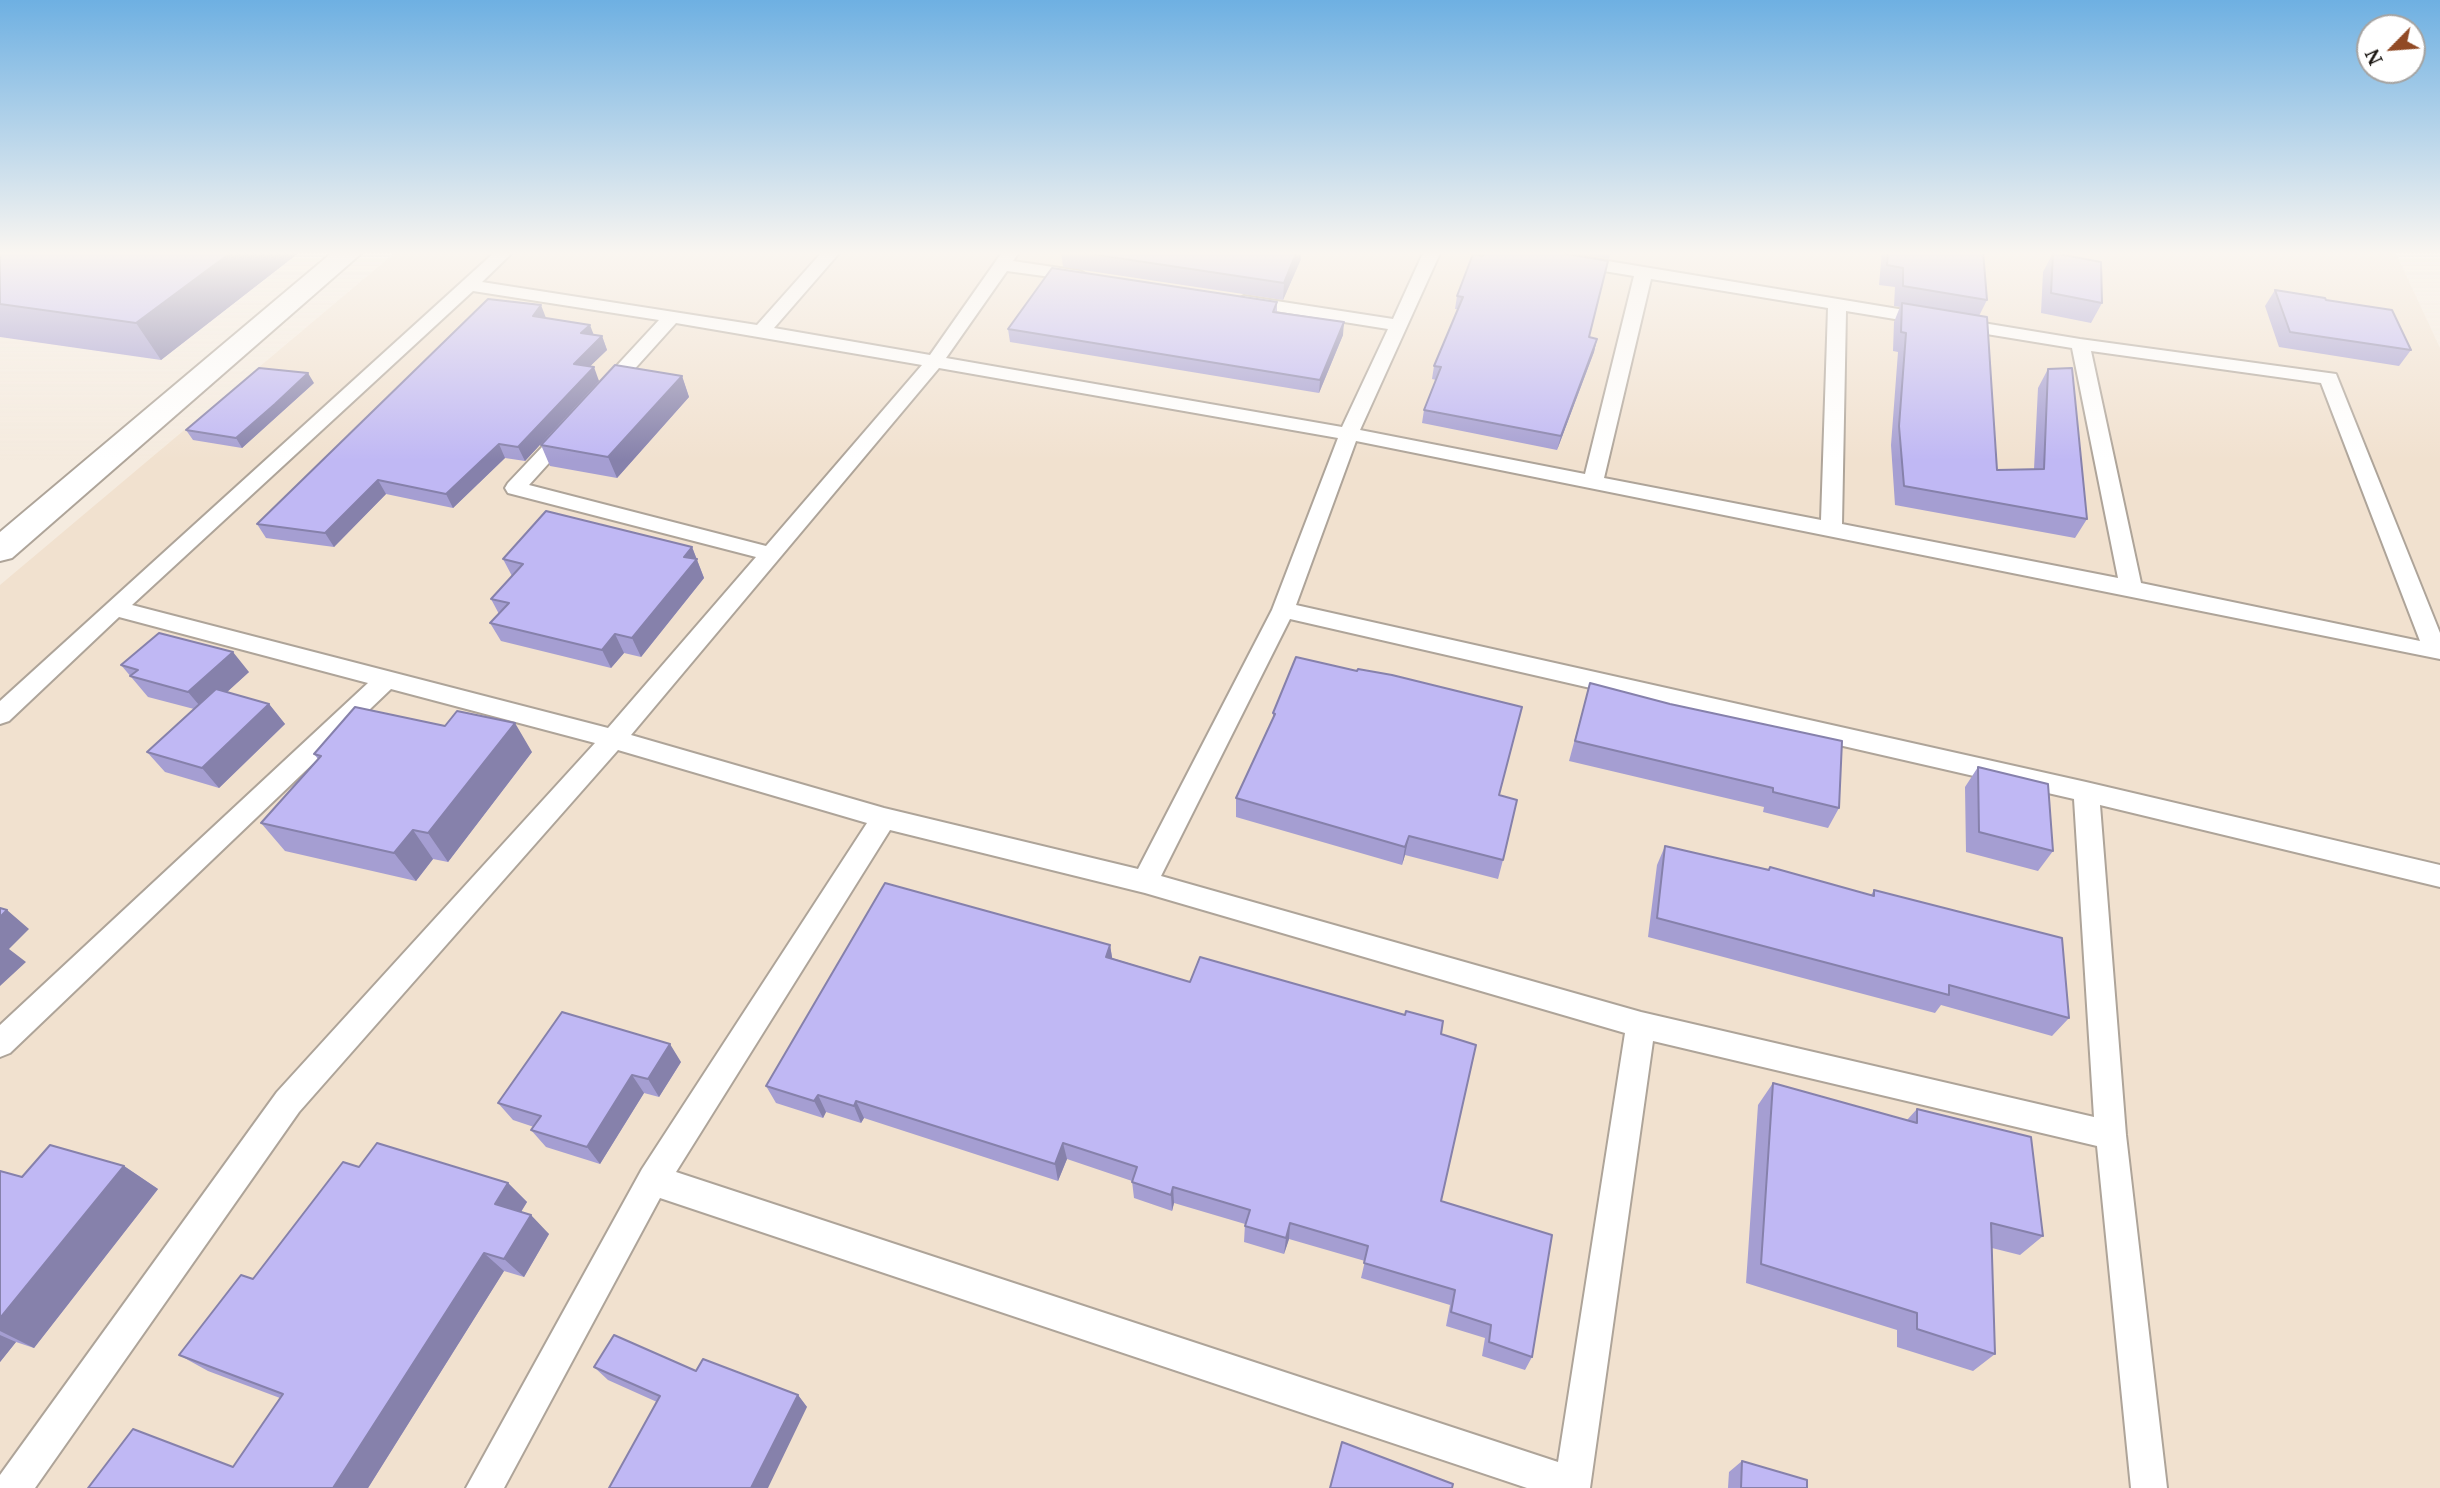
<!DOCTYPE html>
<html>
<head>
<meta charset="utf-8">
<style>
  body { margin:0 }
  #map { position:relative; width:2440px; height:1488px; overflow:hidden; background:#f5ebdf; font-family:"Noto Serif",serif }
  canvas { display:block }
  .north { position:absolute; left:2356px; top:14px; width:70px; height:70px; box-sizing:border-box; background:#fff; border:2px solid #a5a3a1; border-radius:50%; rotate:245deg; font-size:19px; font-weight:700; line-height:28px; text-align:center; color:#1d1915 }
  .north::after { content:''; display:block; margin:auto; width:24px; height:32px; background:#914a25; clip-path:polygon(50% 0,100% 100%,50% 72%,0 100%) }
</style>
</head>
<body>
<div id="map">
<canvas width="2440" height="1488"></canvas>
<div class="north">N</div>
</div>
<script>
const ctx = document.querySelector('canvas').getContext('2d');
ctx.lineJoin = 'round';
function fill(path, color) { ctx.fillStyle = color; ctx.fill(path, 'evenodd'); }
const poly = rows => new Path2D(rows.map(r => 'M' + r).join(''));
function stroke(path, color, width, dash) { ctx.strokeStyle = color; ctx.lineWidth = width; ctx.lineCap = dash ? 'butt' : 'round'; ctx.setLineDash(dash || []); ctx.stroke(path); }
const built = poly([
  [397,251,2395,251,2440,348,2440,1488,0,1488,0,585]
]);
const lane = poly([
  [496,251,514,251,482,282,757,325,823,251,841,251,774,328,930,355,1003,251,1020,251,1013,261,1080,271,1089,276,1080,281,1007,271,946,358,1342,427,1388,329,1244,306,1235,301,1244,296,1393,319,1424,251,1441,251,1360,430,1585,474,1634,276,1513,256,1505,251,1547,251,2080,339,2336,374,2440,633,2440,659,1356,441,1296,605,2086,782,2440,865,2440,887,2100,805,2126,1135,2167,1488,2131,1488,2097,1146,1653,1041,1590,1488,1527,1488,660,1198,504,1488,466,1488,642,1169,867,823,618,750,299,1112,35,1488,0,1488,0,1475,277,1092,595,743,391,689,10,1053,0,1057,0,1025,368,683,119,617,9,721,0,724,0,701,496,251],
  [1651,279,1828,308,1821,520,1604,478,1651,279],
  [473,291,659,320,598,386,596,390,598,394,605,396,612,394,676,323,922,365,766,546,529,485,577,432,574,428,567,426,560,428,508,483,505,488,508,493,756,557,608,728,132,605,473,291],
  [1846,311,2072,348,2118,578,1842,524,1846,311],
  [2091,351,2321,383,2420,641,2141,583,2091,351],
  [939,368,1338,438,1272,610,1138,869,884,808,631,735,939,368],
  [1290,619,2074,799,2094,1117,1641,1012,1161,876,1290,619],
  [890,830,1145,893,1625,1033,1558,1462,676,1172,890,830]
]);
const street = poly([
  [334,251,364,251,12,558,0,561,0,532,334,251]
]);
const wall = poly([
  [0,251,301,251,161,360,0,337],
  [1061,251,1301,251,1301,259,1283,300,1063,267],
  [1566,251,1611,251,1609,259],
  [1882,251,1983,251,1987,300,1979,316,1997,470,2034,469,2038,388,2048,369,2087,519,2075,538,1895,505,1891,445,1898,352,1893,351,1894,322,1900,307,1894,306,1895,287,1879,285],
  [2053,253,2102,303,2091,323,2041,313,2043,272],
  [1483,256,1590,337,1597,339,1594,352,1557,450,1422,423,1424,410,1436,380,1432,379,1434,366,1458,309,1455,309,1457,296],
  [2275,290,2326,300,2411,350,2399,366,2279,347,2265,306],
  [1277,302,1277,312,1343,335,1319,393,1010,342,1008,329],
  [546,318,594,335,602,336,607,350,590,366,599,381,525,461,505,458,453,508,386,494,334,547,266,538,257,524],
  [682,376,689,397,617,478,550,466,541,445],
  [314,383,242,448,193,440,186,430],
  [692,547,704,578,641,657,624,653,611,668,501,641,490,623,499,614,491,599,512,576,503,559],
  [121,665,249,672,227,692,269,704,285,724,219,788,165,772,147,752,194,709,148,697],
  [1590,683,1839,808,1828,828,1763,812,1764,807,1569,761],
  [1273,713,1499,795,1503,860,1498,879,1405,855,1402,865,1236,817,1236,798,1273,719],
  [532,752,448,862,433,859,416,881,285,851,261,823,318,759,314,754],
  [1978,767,2053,851,2038,871,1966,852,1965,787],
  [1665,846,1768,870,1770,867,1871,895,1874,890,2069,1018,2052,1036,1941,1005,1935,1013,1648,937,1657,865],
  [1110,945,1112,958,1190,982,1441,1034,1441,1201,1532,1357,1525,1370,1482,1356,1485,1338,1446,1326,1450,1305,1361,1278,1365,1261,1289,1239,1284,1254,1244,1242,1245,1224,1174,1203,1172,1211,1134,1198,1132,1181,1067,1159,1058,1181,864,1118,861,1123,826,1112,823,1118,776,1103,766,1086],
  [681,1062,659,1097,644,1093,600,1164,546,1147,531,1130,534,1127,513,1120,498,1103],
  [1773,1083,1907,1120,1917,1109,2043,1236,2020,1255,1992,1248,1995,1354,1973,1371,1897,1347,1897,1330,1746,1283,1758,1105],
  [124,1166,158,1189,34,1348,16,1342,0,1362,0,1171,22,1177],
  [359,1167,508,1183,527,1202,521,1212,549,1234,524,1277,504,1271,368,1488,88,1488,233,1467,280,1398,208,1371,179,1355],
  [594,1367,696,1371,798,1395,807,1407,657,1402,608,1380],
  [1742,1461,1807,1488,1728,1488,1729,1472]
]);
const shadedWall = poly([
  [233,251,301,251,161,360,136,323],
  [1297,251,1301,251,1301,259,1283,300,1284,283],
  [541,305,546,318,533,316],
  [1344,322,1343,335,1319,393,1320,380],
  [590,325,595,338,581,333],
  [602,336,607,350,579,377,574,364],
  [1597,339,1594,352,1557,450,1561,436],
  [594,367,599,381,525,461,518,447],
  [308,373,314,383,242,448,236,438],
  [682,376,689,397,617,478,608,457],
  [499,444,505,458,453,508,446,494],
  [378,480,386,494,334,547,325,533],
  [692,547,704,578,641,657,632,638,684,557],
  [615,634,624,653,611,668,602,650],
  [233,652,249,672,205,712,188,692],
  [269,704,285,724,219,788,202,768],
  [515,723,532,752,448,862,428,833],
  [413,830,433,859,416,881,394,853],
  [1409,836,1405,855,1402,865,1405,847],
  [7,910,29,929,9,949,26,962,0,986,0,917],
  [1110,945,1113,963,1106,957],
  [670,1044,681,1062,659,1097,648,1079],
  [632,1075,644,1093,600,1164,587,1147],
  [818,1095,826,1112,823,1118,814,1101],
  [856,1101,864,1118,861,1123,854,1106],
  [1063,1143,1067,1159,1058,1181,1055,1164],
  [124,1166,158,1189,34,1348,0,1331,0,1318],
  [508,1183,527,1202,514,1223,495,1204],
  [1173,1187,1174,1203,1172,1211,1171,1195],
  [531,1215,549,1234,524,1277,504,1259],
  [1290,1223,1289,1239,1284,1254,1286,1238],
  [484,1253,504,1271,368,1488,333,1488],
  [0,1335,16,1342,0,1362],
  [798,1395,807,1407,768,1488,751,1488]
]);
const building = poly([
  [0,251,233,251,136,323,0,304,0,251],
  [1071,251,1297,251,1284,283,1071,251],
  [1484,251,1550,251,1608,261,1589,337,1597,339,1561,436,1424,410,1441,367,1434,366,1463,297,1457,296,1473,254,1483,256,1484,251],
  [1888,251,1983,251,1987,300,1903,286,1903,268,1887,265,1888,251],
  [2053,253,2101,262,2102,303,2051,293,2053,253],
  [1052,268,1277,302,1273,312,1344,322,1320,380,1008,329,1052,268],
  [2275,290,2325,298,2326,300,2392,310,2411,350,2290,332,2275,290],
  [488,299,541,305,533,316,590,325,581,333,602,336,574,364,594,367,518,447,499,444,446,494,378,480,325,533,257,524,488,299],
  [1902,303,1987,317,1997,470,2044,469,2048,369,2072,368,2087,519,1904,486,1899,426,1906,333,1901,332,1902,303],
  [615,365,682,376,608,457,541,445,615,365],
  [259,368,308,373,275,404,236,438,186,430,259,368],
  [546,511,692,547,684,557,697,559,632,638,615,634,602,650,490,623,509,603,491,599,523,564,503,559,546,511],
  [159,633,233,652,188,692,130,676,138,670,121,665,159,633],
  [1296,657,1357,671,1358,669,1392,675,1522,707,1499,795,1517,800,1503,860,1409,836,1405,847,1236,798,1275,714,1273,713,1296,657],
  [1590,683,1670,704,1842,741,1839,808,1773,792,1773,788,1575,741,1590,683],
  [216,689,269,704,202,768,147,752,216,689],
  [355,707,445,726,457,711,515,723,428,833,413,830,394,853,261,823,321,756,314,754,355,707],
  [1978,767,2048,784,2053,851,1979,832,1978,767],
  [1665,846,1769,870,1770,867,1874,896,1874,890,2062,938,2069,1018,1949,985,1949,995,1657,918,1665,846],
  [885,883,1110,945,1106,957,1190,982,1200,957,1405,1015,1406,1011,1443,1021,1441,1034,1476,1045,1441,1201,1552,1235,1532,1357,1489,1342,1491,1325,1451,1312,1455,1290,1364,1263,1368,1246,1290,1223,1286,1238,1245,1226,1250,1210,1173,1187,1171,1195,1132,1182,1137,1167,1063,1143,1055,1164,856,1101,854,1106,818,1095,814,1101,766,1086,885,883],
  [0,908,7,910,0,917,0,908],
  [562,1012,670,1044,648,1079,632,1075,587,1147,531,1130,541,1116,498,1103,562,1012],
  [1773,1083,1917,1123,1917,1109,2031,1137,2043,1236,1991,1223,1995,1354,1917,1329,1917,1313,1761,1264,1773,1083],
  [377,1143,508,1183,495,1204,531,1215,504,1259,484,1253,333,1488,88,1488,133,1429,233,1467,283,1394,179,1355,241,1275,253,1279,343,1162,359,1167,377,1143],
  [50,1145,124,1166,0,1318,0,1171,22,1177,50,1145],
  [614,1335,696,1371,703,1359,798,1395,751,1488,609,1488,660,1396,594,1367,614,1335],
  [1342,1442,1453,1484,1452,1488,1330,1488,1342,1442],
  [1742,1461,1807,1480,1807,1488,1741,1488,1742,1461]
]);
fill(built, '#f1e1cf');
stroke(lane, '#aea499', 4);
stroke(street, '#aea499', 4);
fill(lane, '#fff');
fill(street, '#fff');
fill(wall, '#a59ed2');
fill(shadedWall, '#8681ab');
fill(building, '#c0b8f4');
stroke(building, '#8681ab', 2);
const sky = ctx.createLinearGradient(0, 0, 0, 460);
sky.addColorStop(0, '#6eb0e2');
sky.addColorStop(0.55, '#faf6f1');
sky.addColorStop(1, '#faf6f100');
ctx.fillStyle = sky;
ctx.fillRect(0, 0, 2440, 460);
</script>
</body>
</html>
